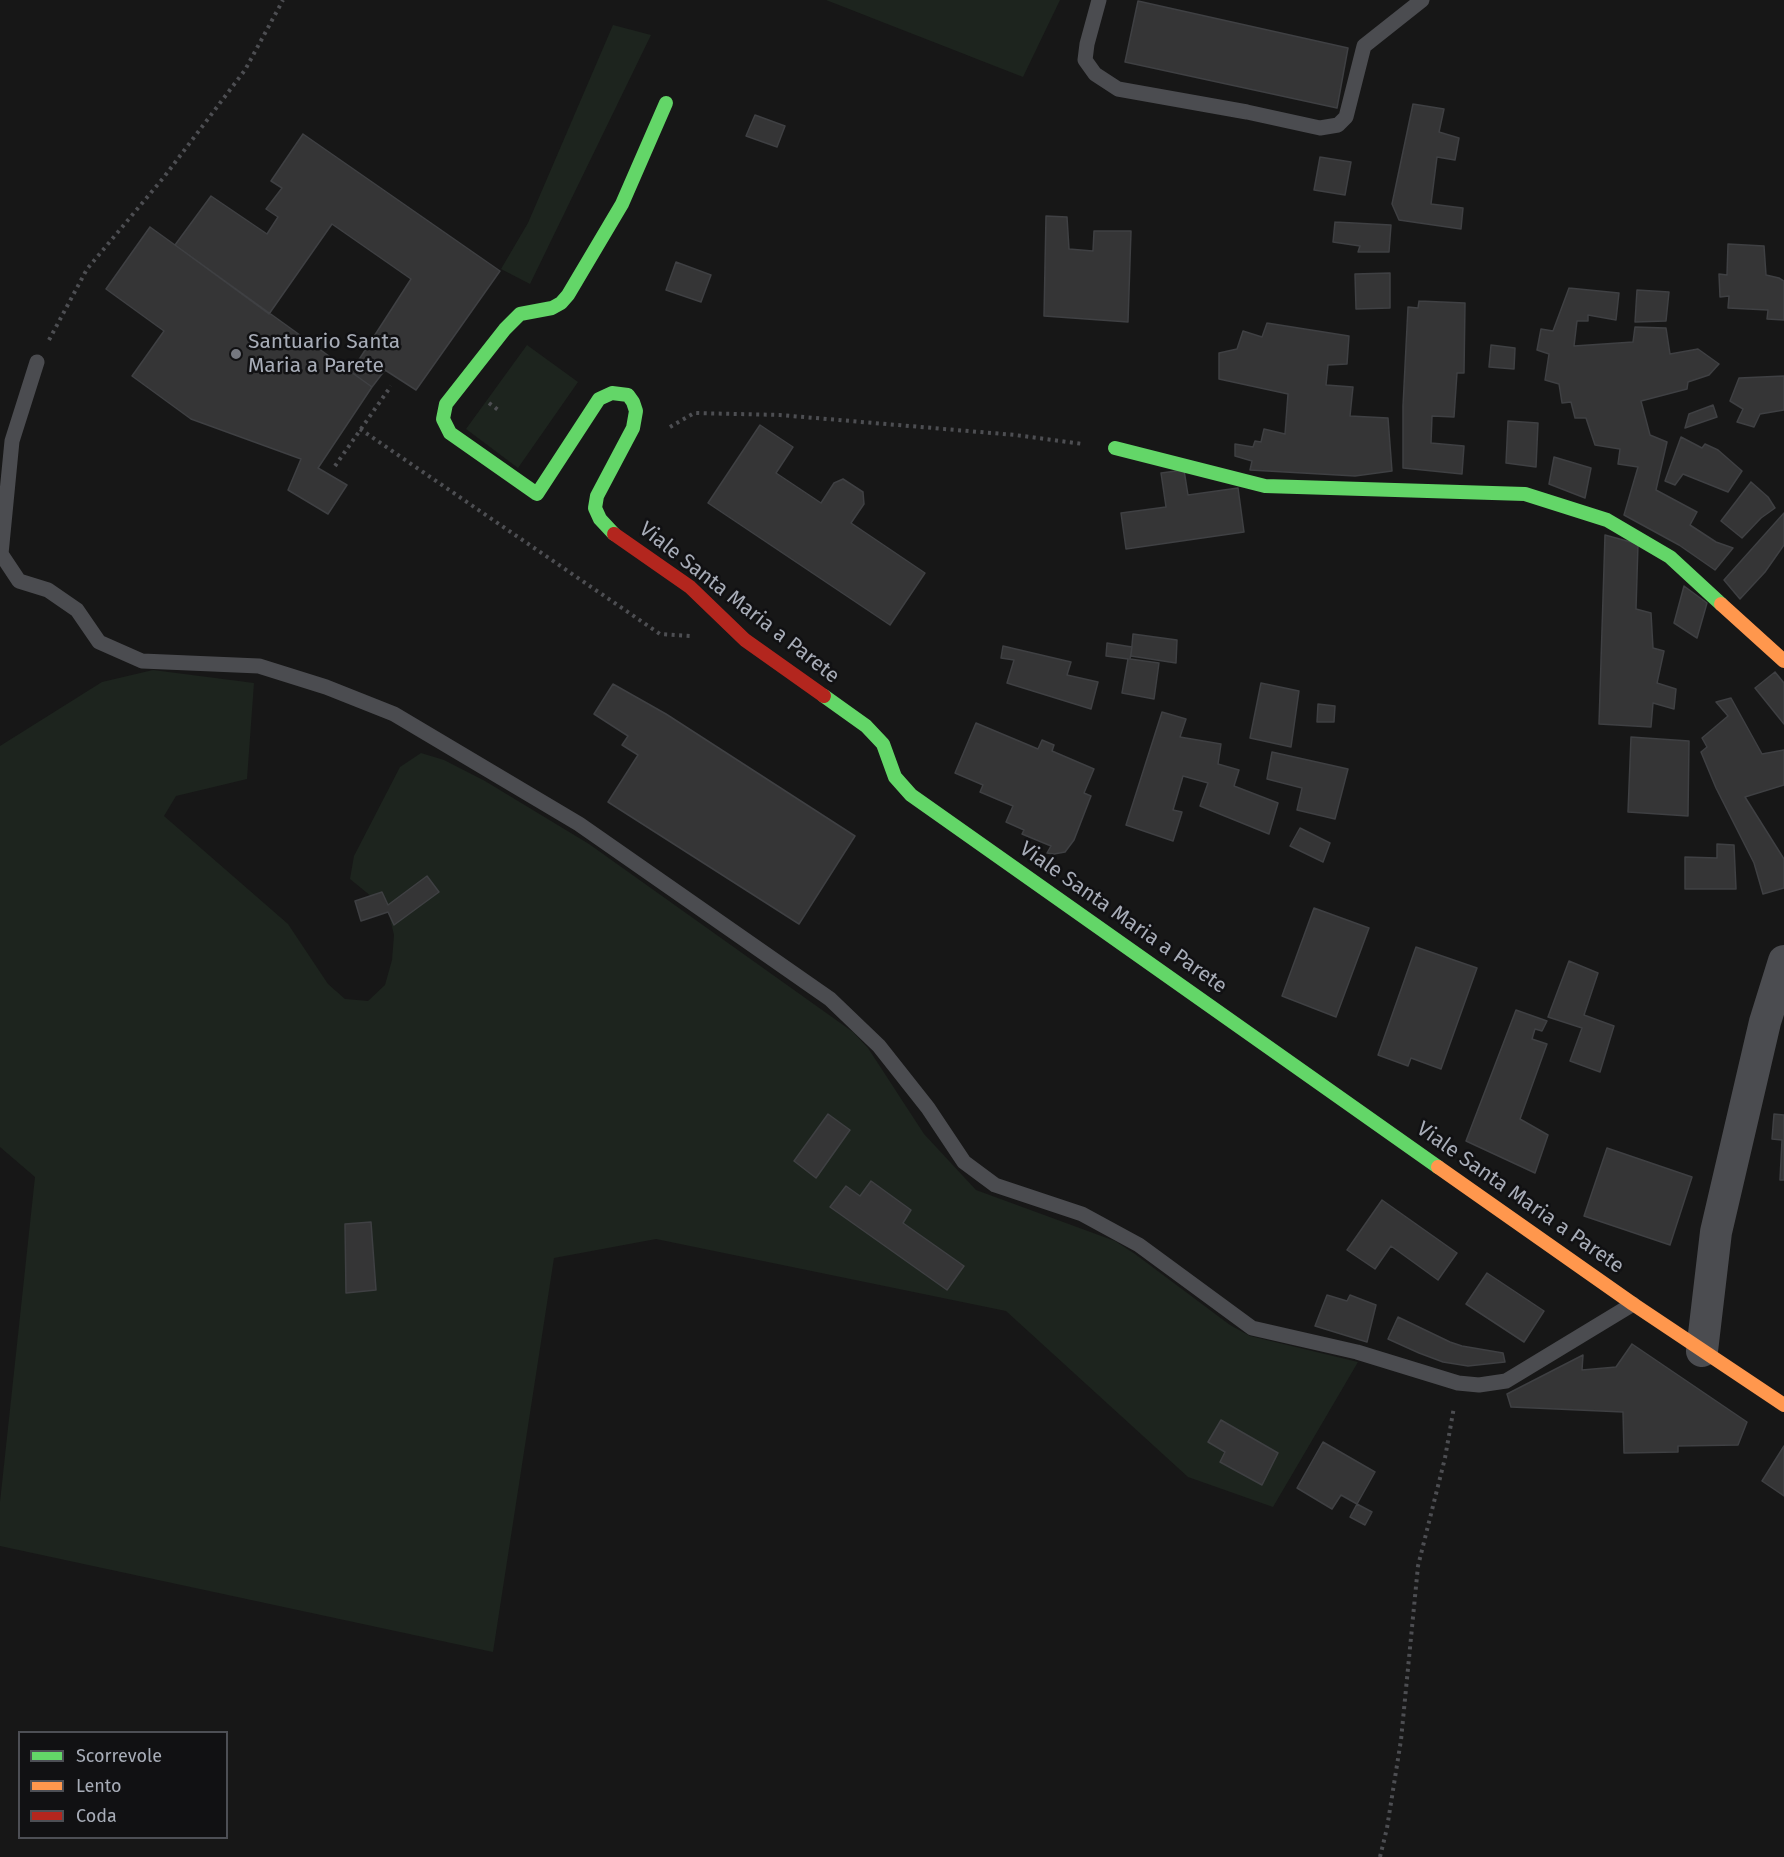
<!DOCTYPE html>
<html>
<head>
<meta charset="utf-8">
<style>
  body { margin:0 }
  #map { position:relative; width:1784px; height:1857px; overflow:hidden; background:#171717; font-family:"Fira Sans",sans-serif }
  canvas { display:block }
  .legend { position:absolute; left:18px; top:1731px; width:210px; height:108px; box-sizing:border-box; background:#111113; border:2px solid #4d4f55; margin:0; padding:8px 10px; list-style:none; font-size:18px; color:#a8adb8 }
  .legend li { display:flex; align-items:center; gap:12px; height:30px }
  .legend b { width:30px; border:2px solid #4d4f55 }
</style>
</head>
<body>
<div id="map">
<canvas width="1784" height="1857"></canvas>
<ul class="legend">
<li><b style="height:8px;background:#63d668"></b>Scorrevole</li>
<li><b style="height:8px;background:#ff974d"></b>Lento</li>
<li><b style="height:8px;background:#b3261e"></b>Coda</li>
</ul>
</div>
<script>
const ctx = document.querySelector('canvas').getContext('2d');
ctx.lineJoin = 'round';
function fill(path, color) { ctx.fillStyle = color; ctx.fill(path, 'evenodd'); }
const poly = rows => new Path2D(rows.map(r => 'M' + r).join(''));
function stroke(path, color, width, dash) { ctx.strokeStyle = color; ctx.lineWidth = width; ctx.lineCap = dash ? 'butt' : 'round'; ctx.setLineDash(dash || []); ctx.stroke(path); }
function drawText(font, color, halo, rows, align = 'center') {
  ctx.font = font + ' "Fira Sans",sans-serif'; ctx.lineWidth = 5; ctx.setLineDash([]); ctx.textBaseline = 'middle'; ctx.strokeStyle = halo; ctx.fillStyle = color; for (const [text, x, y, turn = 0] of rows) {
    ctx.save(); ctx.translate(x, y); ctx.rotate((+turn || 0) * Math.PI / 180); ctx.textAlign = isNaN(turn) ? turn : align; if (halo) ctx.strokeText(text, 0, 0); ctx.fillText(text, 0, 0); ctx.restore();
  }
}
const green = poly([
  [826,0,1060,0,1023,77],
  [613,25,651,35,530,284,501,269,528,223],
  [527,345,578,382,518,468,466,429],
  [153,670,254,683,247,779,176,796,164,816,288,924,328,984,345,999,368,1001,385,985,392,960,394,935,388,910,350,879,354,856,400,767,421,753,444,760,485,781,589,844,853,1032,868,1048,924,1134,976,1190,1115,1241,1135,1254,1230,1325,1250,1336,1358,1362,1273,1507,1188,1477,1006,1311,656,1239,554,1258,493,1652,0,1546,0,1502,35,1177,0,1147,0,746,102,682]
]);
const building = poly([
  [1138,1,1348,48,1337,108,1125,62,1138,1],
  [1413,104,1444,109,1439,132,1459,138,1455,160,1437,157,1431,204,1463,208,1461,229,1399,220,1392,204,1413,104],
  [755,115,785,126,777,147,746,136,755,115],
  [303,134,500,271,416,390,385,370,372,387,351,372,411,279,332,224,269,314,175,245,211,196,267,234,278,217,266,209,282,188,271,181,303,134],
  [1320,157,1351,162,1345,195,1314,190,1320,157],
  [1046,216,1067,217,1069,249,1093,251,1094,231,1131,231,1128,322,1044,316,1046,216],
  [1335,222,1391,225,1389,252,1358,252,1360,246,1333,242,1335,222],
  [150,227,372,387,318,468,347,485,328,514,288,490,301,459,191,419,132,376,164,331,106,289,150,227],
  [1728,244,1764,246,1766,275,1779,278,1784,281,1784,320,1767,319,1768,310,1728,308,1729,296,1720,297,1719,274,1727,275,1728,244],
  [676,262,711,275,701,302,666,290,676,262],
  [1390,273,1390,308,1356,309,1355,274,1390,273],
  [1569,288,1619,293,1616,320,1588,315,1588,321,1577,321,1574,346,1633,342,1635,327,1666,328,1670,354,1698,349,1719,364,1709,375,1688,382,1687,389,1641,401,1650,435,1667,442,1656,490,1697,512,1690,525,1716,542,1733,548,1715,570,1679,545,1624,515,1638,467,1618,464,1620,449,1595,445,1586,418,1575,418,1571,402,1562,403,1559,384,1545,380,1549,354,1537,350,1541,329,1553,331,1569,288],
  [1637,290,1669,292,1666,321,1635,322,1637,290],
  [1419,301,1465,303,1464,373,1457,373,1454,417,1432,416,1431,443,1464,446,1462,474,1403,468,1403,406,1408,307,1418,308,1419,301],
  [1267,323,1349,336,1347,364,1328,365,1326,385,1353,387,1350,416,1388,418,1392,471,1355,476,1250,470,1252,461,1235,456,1235,444,1253,447,1255,441,1261,442,1264,429,1285,434,1288,394,1219,379,1219,353,1237,349,1243,331,1262,337,1267,323],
  [1491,345,1515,348,1514,369,1489,367,1491,345],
  [1784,376,1784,410,1760,414,1754,427,1737,422,1743,409,1730,401,1739,378,1784,376],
  [1713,405,1717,417,1685,428,1689,414,1713,405],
  [1508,421,1538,423,1536,467,1506,463,1508,421],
  [760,425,793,447,776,473,821,503,834,483,843,479,863,492,864,504,851,523,925,573,890,625,708,503,760,425],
  [1681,437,1702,448,1705,444,1718,450,1742,471,1728,492,1683,474,1675,485,1665,481,1681,437],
  [1554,457,1591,468,1585,498,1549,484,1554,457],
  [1184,470,1188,495,1238,488,1244,532,1126,549,1121,513,1166,507,1161,473,1184,470],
  [1751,482,1768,497,1775,508,1761,518,1742,538,1721,521,1751,482],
  [1784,513,1784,545,1765,572,1740,599,1724,580,1784,513],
  [1605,535,1638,544,1636,609,1651,613,1653,648,1664,651,1657,683,1676,689,1674,709,1653,703,1651,727,1599,724,1605,535],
  [1684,586,1707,603,1697,638,1674,623,1684,586],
  [1133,634,1177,640,1176,663,1131,656,1133,634],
  [1107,643,1132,647,1130,659,1159,663,1154,699,1122,693,1128,659,1106,656,1107,643],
  [1003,646,1071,662,1067,675,1098,682,1091,709,1007,683,1014,660,1001,658,1003,646],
  [1775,672,1784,683,1784,724,1755,688,1775,672],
  [1261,683,1299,691,1291,747,1250,738,1261,683],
  [613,684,666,714,855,836,799,924,608,802,638,755,622,745,628,736,594,714,613,684],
  [1731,698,1762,754,1784,750,1784,785,1745,797,1784,859,1784,888,1763,894,1754,863,1716,788,1701,752,1707,747,1702,738,1728,716,1716,702,1731,698],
  [1318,704,1335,706,1334,722,1317,722,1318,704],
  [1162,712,1186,719,1180,737,1221,744,1218,764,1239,770,1234,786,1278,803,1269,834,1200,806,1208,783,1183,776,1173,810,1182,812,1173,841,1126,825,1162,712],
  [976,723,1038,749,1042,740,1054,745,1052,751,1094,769,1084,793,1091,796,1074,840,1065,852,1054,854,1047,853,1051,846,1022,834,1024,830,1006,822,1013,806,980,792,983,785,955,773,976,723],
  [1631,737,1689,741,1688,816,1628,812,1631,737],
  [1272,752,1348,769,1335,819,1297,810,1302,788,1267,779,1272,752],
  [1300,828,1330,843,1323,862,1290,846,1300,828],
  [1717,844,1734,845,1736,889,1685,889,1685,857,1717,858,1717,844],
  [427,876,439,892,394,925,388,912,361,921,355,901,382,892,388,905,427,876],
  [1314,908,1369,928,1336,1017,1282,996,1314,908],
  [1416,947,1477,968,1441,1069,1411,1058,1408,1066,1378,1055,1416,947],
  [1569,961,1598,973,1584,1015,1614,1026,1600,1072,1570,1061,1582,1028,1548,1017,1569,961],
  [1516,1010,1547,1021,1542,1031,1535,1029,1532,1039,1547,1044,1520,1119,1548,1135,1535,1173,1466,1141,1516,1010],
  [828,1114,850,1130,816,1178,794,1161,828,1114],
  [1774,1114,1784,1115,1784,1180,1780,1180,1782,1140,1772,1139,1774,1114],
  [1607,1148,1692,1177,1670,1245,1584,1216,1607,1148],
  [871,1181,911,1210,903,1223,964,1266,947,1290,830,1207,846,1186,860,1196,871,1181],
  [1382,1200,1457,1253,1438,1280,1391,1246,1375,1269,1347,1250,1382,1200],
  [371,1222,376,1290,346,1293,345,1224,371,1222],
  [1487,1273,1544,1311,1524,1342,1466,1304,1487,1273],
  [1327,1295,1347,1301,1350,1295,1376,1305,1367,1342,1315,1326,1327,1295],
  [1398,1317,1450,1342,1462,1346,1503,1353,1505,1362,1468,1366,1443,1362,1419,1353,1388,1339,1398,1317],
  [1632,1344,1747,1422,1738,1445,1678,1446,1678,1452,1624,1453,1623,1412,1511,1407,1507,1394,1583,1355,1582,1370,1616,1367,1632,1344],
  [1221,1420,1278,1453,1262,1485,1220,1462,1225,1452,1208,1442,1221,1420],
  [1323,1442,1375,1472,1357,1504,1341,1495,1332,1509,1297,1488,1323,1442],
  [1784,1446,1784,1496,1762,1481,1784,1446],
  [1357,1504,1372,1512,1365,1525,1350,1517,1357,1504]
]);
const path = poly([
  [49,340,87,269,164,177,245,70,283,0],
  [489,403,501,412],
  [670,427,694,413,780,415,1015,435,1083,444],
  [360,429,660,634,691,636],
  [335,466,391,386],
  [1380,1857,1387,1828,1401,1740,1418,1566,1445,1458,1454,1407]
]);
const lane = poly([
  [1099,0,1087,44,1085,60,1095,74,1118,89,1247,112,1320,128,1338,125,1346,117,1364,46,1422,0],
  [37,362,12,441,1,554,19,581,48,590,77,610,99,642,142,661,259,666,326,687,394,714,579,824,830,999,879,1046,928,1108,964,1162,995,1185,1082,1214,1139,1245,1252,1328,1357,1352,1458,1383,1479,1385,1506,1381,1633,1304]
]);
const street = poly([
  [1702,1351,1716,1232,1765,1022,1784,961]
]);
const fast = poly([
  [1115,448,1265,486,1525,494,1607,520,1670,557,1721,604],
  [614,534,600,519,595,508,597,496,633,428,636,411,633,402,628,395,612,393,599,399,537,494,450,433,443,419,446,404,505,329,520,314,552,308,561,303,568,295,622,204,666,103],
  [824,696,866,726,883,744,895,777,911,795,1438,1167]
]);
const slow = poly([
  [1721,604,1784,661],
  [1438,1167,1633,1304,1784,1405]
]);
const jam = poly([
  [614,534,690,587,745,640,824,696]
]);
const markers = [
  [236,354,6,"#757880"]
];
const poiNames = [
  ["Santuario Santa",248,342],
  ["Maria a Parete",248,366]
];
const streetNames = [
  ["Viale Santa Maria a Parete",739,603,38],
  ["Viale Santa Maria a Parete",1123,918,35],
  ["Viale Santa Maria a Parete",1520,1198,35]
];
fill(green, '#1d241e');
fill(building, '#353536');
stroke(building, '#3f4043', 1.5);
stroke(path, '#4d4e52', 4, [3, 4.5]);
stroke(lane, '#4b4c50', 15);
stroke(street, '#4b4c50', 32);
stroke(fast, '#63d668', 14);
stroke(slow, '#ff974d', 14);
stroke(jam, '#b3261e', 14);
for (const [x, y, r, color] of markers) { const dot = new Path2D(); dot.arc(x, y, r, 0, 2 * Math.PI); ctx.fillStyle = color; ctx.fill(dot); stroke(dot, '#111113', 2); }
drawText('21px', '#a8adb8', '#111113', poiNames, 'left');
drawText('21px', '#a8adb8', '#111113', streetNames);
</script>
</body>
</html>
